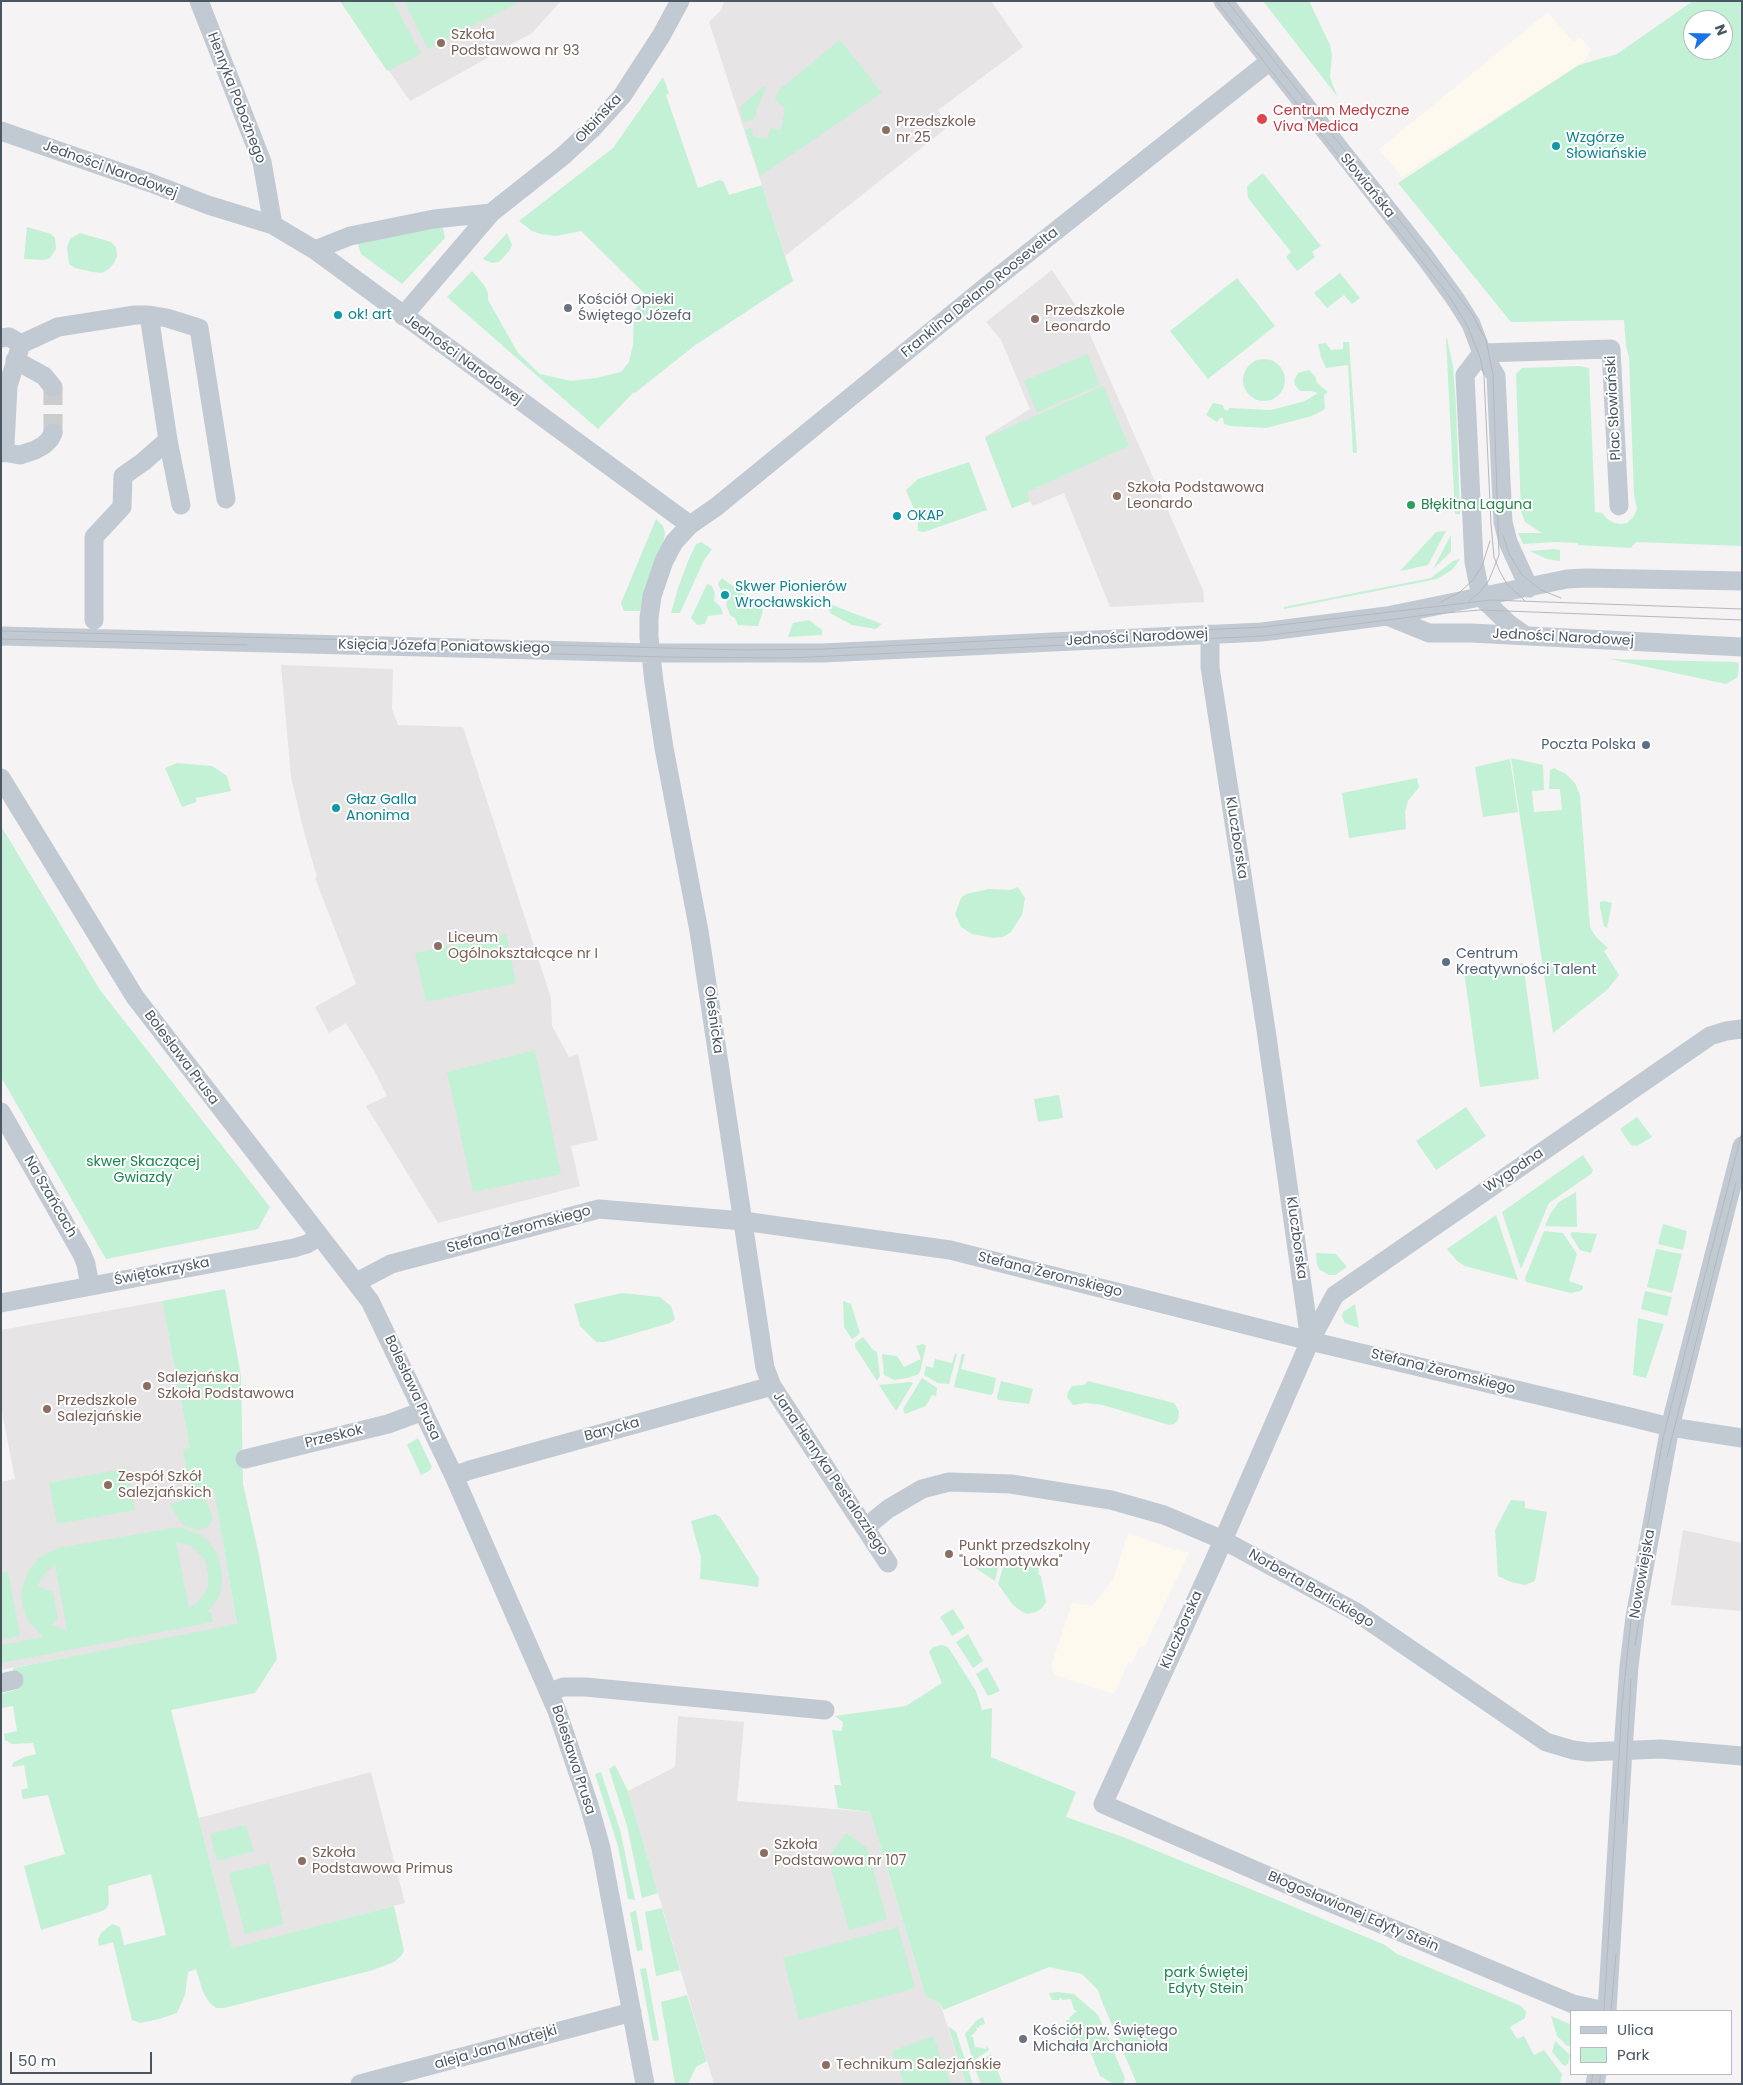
<!DOCTYPE html>
<html>
<head>
<meta charset="utf-8">
<style>
  body { margin:0 }
  #map { position:relative; width:1743px; height:2085px; overflow:hidden; background:#f5f3f3; font-family:Poppins,sans-serif }
  canvas { display:block }
  .frame { position:absolute; inset:0; border:2px solid #4a5661; pointer-events:none }
  .legend { position:absolute; left:1570px; top:2010px; width:162px; height:65px; box-sizing:border-box; background:#fff; border:1px solid #b7bbc0; margin:0; padding:6px 9px; list-style:none; font-size:15px; color:#4a5661 }
  .legend li { display:flex; align-items:center; gap:10px; height:25px }
  .legend b { width:25px; border:1px solid #b7bbc0 }
  .north { position:absolute; left:1683px; top:10px; width:50px; height:50px; box-sizing:border-box; background:#fff; border:1px solid #b7bbc0; border-radius:50%; rotate:69deg; font-size:14px; font-weight:700; line-height:20px; text-align:center; color:#4a5661 }
  .north::after { content:''; display:block; margin:auto; width:18px; height:22px; background:#1a73e8; clip-path:polygon(50% 0,100% 100%,50% 72%,0 100%) }
  .scale { position:absolute; left:10px; top:2052px; width:142px; height:22px; box-sizing:border-box; border:2px solid #4a5661; border-top:0; padding-left:6px; font-size:15px; line-height:18px; white-space:nowrap; color:#4a5661; -webkit-text-stroke:4px #fff; paint-order:stroke }
</style>
</head>
<body>
<div id="map">
<canvas width="1743" height="2085"></canvas>
<div class="frame"></div>
<ul class="legend">
<li><b style="height:6px;background:#c1cad2"></b>Ulica</li>
<li><b style="height:14px;background:#c3f1d5"></b>Park</li>
</ul>
<div class="north">N</div>
<div class="scale">50 m</div>
</div>
<script>
const ctx = document.querySelector('canvas').getContext('2d');
ctx.lineJoin = 'round';
function fill(path, color) { ctx.fillStyle = color; ctx.fill(path, 'evenodd'); }
const poly = rows => new Path2D(rows.map(r => 'M' + r).join(''));
function stroke(path, color, width, dash) { ctx.strokeStyle = color; ctx.lineWidth = width; ctx.lineCap = dash ? 'butt' : 'round'; ctx.setLineDash(dash || []); ctx.stroke(path); }
function drawText(font, color, halo, rows, align = 'center') {
  ctx.font = font + ' Poppins,sans-serif'; ctx.lineWidth = 4; ctx.setLineDash([]); ctx.textBaseline = 'middle'; ctx.strokeStyle = halo; ctx.fillStyle = color; for (const [text, x, y, turn = 0] of rows) {
    ctx.save(); ctx.translate(x, y); ctx.rotate((+turn || 0) * Math.PI / 180); ctx.textAlign = isNaN(turn) ? turn : align; if (halo) ctx.strokeText(text, 0, 0); ctx.fillText(text, 0, 0); ctx.restore();
  }
}
const commercial = poly([
  [1548,12,1573,42,1580,37,1591,50,1584,61,1402,177,1379,149],
  [1128,1533,1175,1550,1176,1548,1189,1553,1144,1648,1140,1646,1132,1664,1128,1663,1114,1694,1055,1675,1051,1666,1072,1603,1092,1606,1113,1580]
]);
const education = poly([
  [340,1,561,1,532,33,410,101],
  [724,1,991,1,1023,47,938,110,949,126,785,256,709,22,721,10],
  [1052,270,1080,312,1203,590,1204,602,1110,607,1064,493,1033,506,1030,501,1012,508,985,437,1030,409,1001,340,986,322],
  [281,665,393,669,392,709,398,725,463,727,551,998,552,1026,569,1057,578,1054,598,1140,571,1146,580,1186,438,1223,366,1106,387,1096,376,1074,346,1023,329,1033,315,1007,356,984,315,878,317,877,304,832,291,777],
  [162,1301,190,1448,207,1445,237,1625,1,1670,1,1482,15,1479,1,1407,1,1330],
  [1683,1530,1742,1543,1742,1611,1671,1605],
  [678,1716,744,1722,737,1801,870,1812,926,1997,940,2003,966,2084,714,2084,628,1791,675,1767],
  [371,1772,405,1903,232,1949,199,1818]
]);
const green = poly([
  [340,1,393,1,421,54,387,71],
  [404,1,521,1,428,49],
  [1263,1,1309,1,1330,45,1332,55,1330,77,1337,96],
  [1693,1,1742,1,1742,546,1637,542,1631,547,1632,548,1578,545,1578,543,1556,542,1523,544,1518,533,1542,533,1525,522,1521,511,1516,374,1522,368,1580,366,1589,368,1595,512,1602,513,1606,518,1614,523,1621,524,1627,523,1634,516,1637,509,1634,494,1629,357,1626,346,1624,320,1511,322,1398,183,1579,65,1617,54],
  [1693,20,1723,20,1723,50,1693,50],
  [840,40,882,93,760,176,745,130,752,128,753,136,767,139,771,128,781,130,785,108,775,99,779,90],
  [663,77,669,93,666,95,698,188,720,180,724,182,729,195,762,185,793,281,694,346,635,393,634,392,598,429,447,297,472,271,484,285,488,293,488,300,518,353,540,374,571,381,596,378,621,372,629,362,633,345,634,312,645,294,581,231,556,236,541,234,532,231,519,221,613,148],
  [764,86,766,89,758,106,754,119,743,122,740,107],
  [1263,173,1321,246,1312,252,1315,257,1297,271,1286,257,1291,252,1248,198,1247,186],
  [27,227,51,234,55,238,56,249,50,258,45,260,24,259],
  [432,227,443,228,445,238,402,284,361,254,358,244],
  [80,233,111,242,116,247,117,256,114,263,109,269,102,273,93,272,75,268,69,264,67,247,70,239],
  [507,233,512,245,510,250,503,258,498,262,492,263,483,259],
  [1340,273,1360,298,1352,304,1344,295,1327,308,1314,293],
  [1237,278,1275,326,1208,379,1170,331],
  [1447,338,1453,367,1456,406,1460,514,1455,514,1446,339],
  [1343,342,1349,342,1357,453,1353,453,1348,365,1326,368,1321,357,1318,344,1326,343,1331,350,1343,349],
  [1087,354,1100,385,1037,412,1024,381],
  '1243 380a21 21 0 1 1 42 0a21 21 0 1 1-42 0Z',
  [1309,370,1315,376,1317,383,1328,392,1324,395,1325,409,1312,416,1266,428,1231,426,1224,424,1223,418,1220,418,1217,422,1206,415,1213,403,1223,405,1224,409,1228,411,1229,408,1271,410,1305,401,1318,393,1311,391,1300,391,1295,385,1294,380,1298,373],
  [1103,386,1129,446,1027,492,1030,501,1012,508,985,438],
  [969,462,987,510,924,532,918,531,918,518,906,490,918,479],
  [656,519,663,526,665,533,663,544,645,587,640,611,624,611,621,603],
  [1446,531,1428,565,1400,571,1436,532],
  [1451,534,1451,552,1433,569,1451,535],
  [701,542,712,549,704,560,680,613,671,613,678,588,688,561,696,544],
  [1554,549,1560,550,1560,561,1547,559,1530,551],
  [1460,559,1452,570,1437,579,1284,609,1284,607,1431,578,1453,561],
  [722,578,761,607,763,611,758,626,738,625,735,618,730,615,726,604,728,599,727,595,721,591,718,584],
  [707,584,712,586,715,594,714,601,720,606,723,614,708,616,705,624,697,625,691,618],
  [828,603,840,608,882,624,876,629,852,625,830,613],
  [809,620,822,630,822,635,788,637,793,623],
  [1610,659,1735,662,1739,663,1738,677,1726,684],
  [1511,758,1543,765,1544,790,1532,791,1534,812,1562,810,1560,789,1549,789,1550,770,1554,768,1566,774,1575,783,1580,795,1590,927,1596,937,1608,948,1604,951,1619,975,1607,990,1553,1033],
  [1510,759,1518,812,1483,817,1475,767],
  [177,763,212,766,227,776,231,791,196,798,196,802,182,807,165,768],
  [1417,778,1419,787,1408,801,1405,812,1406,829,1349,838,1342,793],
  [1,826,100,990,270,1207,258,1229,106,1259,1,1077],
  [1018,887,1025,898,1022,915,1011,932,1003,937,993,938,972,934,961,927,955,914,961,898,966,894,989,889,1010,890],
  [1604,901,1612,903,1607,928,1604,926,1600,907,1600,902],
  [506,934,516,983,426,1002,415,953],
  [1523,963,1539,1079,1480,1087,1464,971],
  [535,1050,561,1174,473,1192,447,1072],
  [1059,1095,1063,1118,1038,1122,1034,1099],
  [1466,1107,1486,1136,1436,1170,1416,1141],
  [1637,1117,1652,1137,1637,1146,1631,1145,1620,1129],
  [1583,1155,1593,1170,1591,1174,1549,1203,1521,1269,1502,1212],
  [1576,1192,1577,1227,1545,1226,1550,1214,1559,1202],
  [1496,1215,1518,1280,1465,1266,1457,1261,1447,1249],
  [1663,1224,1687,1231,1683,1250,1658,1244],
  [1544,1231,1563,1233,1577,1254,1569,1281,1583,1286,1583,1289,1580,1291,1571,1293,1526,1282,1525,1278],
  [1572,1232,1597,1234,1591,1253,1580,1250,1570,1234],
  [1656,1249,1682,1254,1672,1293,1647,1287],
  [1316,1253,1336,1254,1347,1267,1335,1275,1329,1275,1320,1270,1317,1265],
  [225,1289,241,1376,243,1484,259,1555,277,1659,255,1693,171,1710,232,1948,394,1906,404,1950,402,1955,394,1962,373,1970,224,2008,216,2008,209,2002,203,1992,196,1969,188,1972,185,1995,177,2013,159,2019,140,2023,132,2020,113,1942,99,1946,98,1939,101,1933,112,1924,120,1927,124,1945,166,1935,151,1874,108,1886,109,1903,106,1909,99,1912,41,1930,24,1866,65,1854,48,1795,23,1799,21,1790,28,1788,24,1765,12,1767,13,1763,24,1757,36,1754,33,1743,12,1744,5,1740,4,1734,17,1731,13,1706,1,1708,1,1694,18,1689,13,1668,237,1624,214,1490,191,1493,183,1449,190,1448,162,1301],
  [1645,1291,1672,1297,1667,1316,1641,1309],
  [622,1293,660,1297,671,1306,675,1319,670,1323,605,1342,596,1342,580,1326,574,1304],
  [843,1301,851,1304,860,1333,854,1338,852,1339,844,1327],
  [1355,1304,1359,1328,1345,1323,1342,1317,1343,1312],
  [1638,1318,1664,1324,1646,1378,1633,1375],
  [863,1337,873,1350,877,1352,880,1376,877,1381,855,1347,855,1343],
  [923,1344,926,1346,920,1372,917,1375,907,1378,894,1380,884,1375,882,1354,897,1356,904,1367,921,1359,916,1346],
  [955,1353,957,1354,949,1384,938,1383,924,1375,926,1366,933,1368,935,1359,952,1363],
  [962,1354,965,1354,961,1369,996,1378,993,1393,991,1395,954,1387],
  [922,1378,937,1388,936,1396,932,1395,926,1406,905,1414,903,1409],
  [1001,1381,1033,1389,1029,1404,998,1400,997,1397],
  [1088,1381,1174,1403,1179,1411,1178,1420,1174,1424,1169,1425,1103,1405,1085,1403,1073,1405,1067,1397,1068,1392,1072,1386,1084,1385],
  [911,1382,913,1383,896,1411,879,1385],
  [418,1438,432,1467,429,1471,421,1475,407,1445],
  [127,1468,135,1510,57,1524,49,1483],
  [201,1496,207,1503,213,1518,208,1527,198,1530,184,1525,179,1520,170,1504],
  [1511,1500,1525,1501,1525,1508,1547,1512,1535,1581,1525,1585,1511,1582,1498,1576,1495,1530],
  [715,1514,720,1517,759,1578,758,1587,700,1579,701,1558,691,1521],
  [179,1527,199,1534,207,1540,218,1555,222,1575,221,1592,215,1603,207,1612,211,1612,213,1622,1,1663,1,1645,43,1637,28,1621,22,1605,21,1592,29,1570,40,1557,58,1548],
  [176,1542,190,1545,196,1550,205,1560,208,1573,208,1587,204,1594,197,1603,189,1608],
  [55,1564,67,1630,67,1631,51,1624,58,1619,53,1592,37,1586,46,1572],
  [1000,1559,995,1581,971,1565,981,1560],
  [1004,1564,1039,1567,1038,1574,1041,1576,1046,1602,1042,1608,1036,1612,1027,1614,1021,1611,1013,1605,998,1584],
  [8,1572,20,1636,1,1640,1,1573],
  [953,1609,965,1628,952,1636,940,1617],
  [968,1634,983,1661,973,1668,956,1642],
  [942,1645,948,1647,976,1691,982,1710,992,1708,991,1757,1076,1792,1066,1817,1123,1837,1282,1902,1385,1945,1397,1954,1521,2006,1526,2012,1525,2018,1510,2027,1517,2039,1524,2036,1534,2055,1544,2050,1562,2074,1560,2084,1137,2084,1103,2004,1098,1990,1082,1974,1049,1967,943,2010,940,2003,926,1997,870,1812,838,1808,834,1785,841,1785,832,1730,842,1731,843,1722,835,1716,906,1706,942,1683,929,1652,933,1647],
  [987,1667,1000,1691,988,1696,976,1674],
  [615,1765,628,1791,658,1893,642,1898,627,1826,609,1769],
  [601,1772,620,1830,635,1900,628,1899,618,1846,595,1774],
  [246,1825,254,1851,217,1861,210,1834],
  [846,1833,867,1848,887,1919,849,1930,828,1858],
  [269,1863,284,1924,245,1934,229,1873],
  [662,1908,680,1970,656,1976,645,1912],
  [636,1910,643,1950,637,1951,630,1913],
  [898,1927,915,1988,799,2020,783,1958],
  [646,1968,659,2040,653,2041,640,1969],
  [1057,1992,1074,1994,1098,2015,1125,2078,1123,2084,1114,2084,1100,2076,1089,2048,1073,2054,1068,2041,1073,2039,1071,2036,1067,2038,1063,2028,1067,2027,1066,2020,1070,2020,1069,2018,1077,2011,1074,2010,1071,1999,1062,2000,1061,1997,1059,2000,1052,2000,1049,1993],
  [687,1995,707,2061,696,2067,688,2084,675,2084,661,2002],
  [1551,2016,1572,2025,1572,2046,1567,2046,1557,2036],
  [983,2017,985,2024,979,2026,979,2028,976,2027,977,2030,970,2037,973,2037,975,2048,977,2047,986,2049,987,2046,989,2050,973,2061,965,2034,977,2020],
  [948,2026,956,2032,973,2084,966,2084],
  [933,2036,951,2084,904,2084,892,2051],
  [1555,2041,1570,2055,1568,2064,1564,2066,1552,2052],
  [991,2054,1002,2082,1003,2084,981,2084,974,2066]
]);
const minorTunnel = poly([
  [53,433,53,387]
]);
const minor = poly([
  [199,1,262,162,273,225],
  [1223,1,1425,257,1456,300,1471,324,1482,353,1496,376,1503,522,1508,542,1529,588],
  [1,131,151,183,208,205,273,225,315,250,690,525],
  [315,250,350,236,434,219,491,213],
  [403,316,491,213,563,156,594,127,622,96,661,36,680,1],
  [1,338,9,337,21,344],
  [1482,353,1465,375,1474,562,1481,597,1509,624,1526,636],
  [1482,353,1611,349,1619,506],
  [15,360,44,376,53,387],
  [168,440,181,505],
  [2,452,20,455,35,450,44,445,50,439,53,433],
  [1,453,5,445,8,386,21,344,58,327,135,315,149,315],
  [1387,616,1429,633,1471,633,1742,647],
  [94,620,94,537,122,507,123,476,143,462,168,440,149,315,167,318,199,328,226,499],
  [1210,634,1210,667,1266,1030,1310,1341],
  [1,636,651,653,823,653,1262,632,1387,616,1567,579,1586,578,1742,581],
  [1,778,135,997,370,1301,454,1476,557,1711,589,1805,601,1848,645,2084],
  [1,1112,82,1254,86,1264,90,1286],
  [357,1282,391,1264,599,1209,743,1221,950,1250,1310,1341,1630,1417,1670,1427,1742,1438],
  [1,1303,294,1248,307,1244,320,1236],
  [245,1459,388,1424,423,1411],
  [454,1476,470,1470,772,1386],
  [866,1527,888,1509,922,1489,949,1482,1011,1484,1111,1500,1164,1515,1223,1540,1356,1612,1546,1742,1573,1750,1588,1752,1661,1749,1742,1756],
  [888,1563,772,1386,765,1368,699,931,664,748,654,682,649,637,649,618,652,596,664,561,674,542,690,525,716,507,994,280,1270,61],
  [1,1683,14,1680],
  [550,1692,563,1687,586,1687,825,1710],
  [1605,2011,1573,2004,1307,1893,1103,1804,1214,1561,1310,1341,1335,1295,1710,1036,1726,1031,1742,1029],
  [1607,2011,1623,1750,1629,1666,1635,1617,1670,1427,1742,1146],
  [360,2084,632,2012],
  [1595,2084,1597,2074]
]);
const tram = poly([
  [1216,1,1449,296,1467,325,1480,357,1484,376,1491,524,1494,557,1500,572,1507,584,1525,601],
  [1227,1,1445,278,1472,314,1486,340,1493,375,1499,555,1489,580,1479,593,1469,601],
  [1503,535,1509,554,1522,575,1541,590,1561,598],
  [1441,602,1460,592,1473,580,1482,566,1490,541],
  [1,631,746,650,824,649,1263,627,1491,600,1742,609],
  [1,639,247,645],
  [412,650,666,657,788,658,1264,636,1434,614,1480,610,1742,620],
  [1667,1457,1736,1183],
  [1635,1645,1645,1585],
  [1623,1824,1631,1679],
  [1604,2011,1622,1705,1631,1620,1663,1438,1742,1132],
  [1611,2011,1616,1954],
  [1591,2084,1593,2074],
  [1599,2084,1601,2074]
]);
const markers = [
  [441,43,5,"#8d6e63"],
  [1262,119,6,"#e0444e"],
  [886,130,5,"#8d6e63"],
  [1556,146,5,"#0f9aa8"],
  [568,308,5,"#6b7280"],
  [338,315,5,"#0f9aa8"],
  [1035,319,5,"#8d6e63"],
  [1117,496,5,"#8d6e63"],
  [1411,505,5,"#2e9e5b"],
  [897,516,5,"#0f9aa8"],
  [725,595,5,"#0f9aa8"],
  [1646,745,5,"#5c6f8a"],
  [336,808,5,"#0f9aa8"],
  [438,946,5,"#8d6e63"],
  [1446,962,5,"#5c6f8a"],
  [147,1386,5,"#8d6e63"],
  [47,1409,5,"#8d6e63"],
  [108,1485,5,"#8d6e63"],
  [949,1554,5,"#8d6e63"],
  [764,1853,5,"#8d6e63"],
  [302,1861,5,"#8d6e63"],
  [1023,2039,5,"#6b7280"],
  [826,2065,5,"#8d6e63"]
];
const educationNames = [
  ["Szkoła",451,35],
  ["Podstawowa nr 93",451,51],
  ["Przedszkole",896,122],
  ["nr 25",896,138],
  ["Przedszkole",1045,311],
  ["Leonardo",1045,327],
  ["Szkoła Podstawowa",1127,488],
  ["Leonardo",1127,504],
  ["Liceum",448,938],
  ["Ogólnokształcące nr I",448,954],
  ["Salezjańska",157,1378],
  ["Szkoła Podstawowa",157,1394],
  ["Przedszkole",57,1401],
  ["Salezjańskie",57,1417],
  ["Zespół Szkół",118,1477],
  ["Salezjańskich",118,1493],
  ["Punkt przedszkolny",959,1546],
  ["\"Lokomotywka\"",959,1562],
  ["Szkoła",774,1845],
  ["Podstawowa nr 107",774,1861],
  ["Szkoła",312,1853],
  ["Podstawowa Primus",312,1869],
  ["Technikum Salezjańskie",836,2065]
];
const streetNames = [
  ["Henryka Pobożnego",236,98,69],
  ["Ołbińska",599,119,-47],
  ["Jedności Narodowej",110,170,20],
  ["Słowiańska",1367,186,51],
  ["Franklina Delano Roosevelta",980,293,-39],
  ["Jedności Narodowej",463,360,36],
  ["Plac Słowiański",1614,408,-93],
  ["Jedności Narodowej",1137,638,-3],
  ["Jedności Narodowej",1563,638,3],
  ["Księcia Józefa Poniatowskiego",444,647,1],
  ["Kluczborska",1236,838,81],
  ["Oleśnicka",713,1020,82],
  ["Bolesława Prusa",181,1058,53],
  ["Wygodna",1514,1171,-34],
  ["Na Szańcach",50,1197,60],
  ["Stefana Żeromskiego",519,1230,-15],
  ["Kluczborska",1296,1238,82],
  ["Świętokrzyska",162,1272,-11],
  ["Stefana Żeromskiego",1050,1275,14],
  ["Stefana Żeromskiego",1443,1372,14],
  ["Bolesława Prusa",412,1388,65],
  ["Barycka",612,1430,-15],
  ["Przeskok",334,1437,-14],
  ["Jana Henryka Pestalozziego",830,1474,56],
  ["Nowowiejska",1643,1574,-80],
  ["Norberta Barlickiego",1311,1589,30],
  ["Kluczborska",1182,1630,-66],
  ["Bolesława Prusa",573,1760,72],
  ["Błogosławionej Edyty Stein",1353,1912,23],
  ["aleja Jana Matejki",496,2048,-16]
];
const healthNames = [
  ["Centrum Medyczne",1273,111],
  ["Viva Medica",1273,127]
];
const cultureNames = [
  ["Wzgórze",1566,138],
  ["Słowiańskie",1566,154],
  ["ok! art",348,315],
  ["OKAP",907,516],
  ["Skwer Pionierów",735,587],
  ["Wrocławskich",735,603],
  ["Głaz Galla",346,800],
  ["Anonima",346,816]
];
const worshipNames = [
  ["Kościół Opieki",578,300],
  ["Świętego Józefa",578,316],
  ["Kościół pw. Świętego",1033,2031],
  ["Michała Archanioła",1033,2047]
];
const leisureNames = [
  ["Błękitna Laguna",1421,505]
];
const serviceNames = [
  ["Poczta Polska",1636,745],
  ["Centrum",1456,954,"left"],
  ["Kreatywności Talent",1456,970,"left"]
];
const parkNames = [
  ["skwer Skaczącej",143,1162],
  ["Gwiazdy",143,1178],
  ["park Świętej",1206,1973],
  ["Edyty Stein",1206,1989]
];
fill(commercial, '#fdf9ef');
fill(education, '#e6e4e5');
fill(green, '#c3f1d5');
stroke(minorTunnel, '#caccce', 19, [19, 9]);
stroke(minor, '#c1cad2', 19);
stroke(tram, '#b5b8bd', 1);
for (const [x, y, r, color] of markers) { const dot = new Path2D(); dot.arc(x, y, r, 0, 2 * Math.PI); ctx.fillStyle = color; ctx.fill(dot); stroke(dot, '#fff', 2); }
drawText('14px', '#785e54', '#fff', educationNames, 'left');
drawText('14px', '#4a5661', '#fff', streetNames);
drawText('14px', '#be3a42', '#fff', healthNames, 'left');
drawText('14px', '#0d838f', '#fff', cultureNames, 'left');
drawText('14px', '#5b616d', '#fff', worshipNames, 'left');
drawText('14px', '#27864d', '#fff', leisureNames, 'left');
drawText('14px', '#4e5e75', '#fff', serviceNames, 'right');
drawText('14px', '#17864f', '#fff', parkNames);
</script>
</body>
</html>
